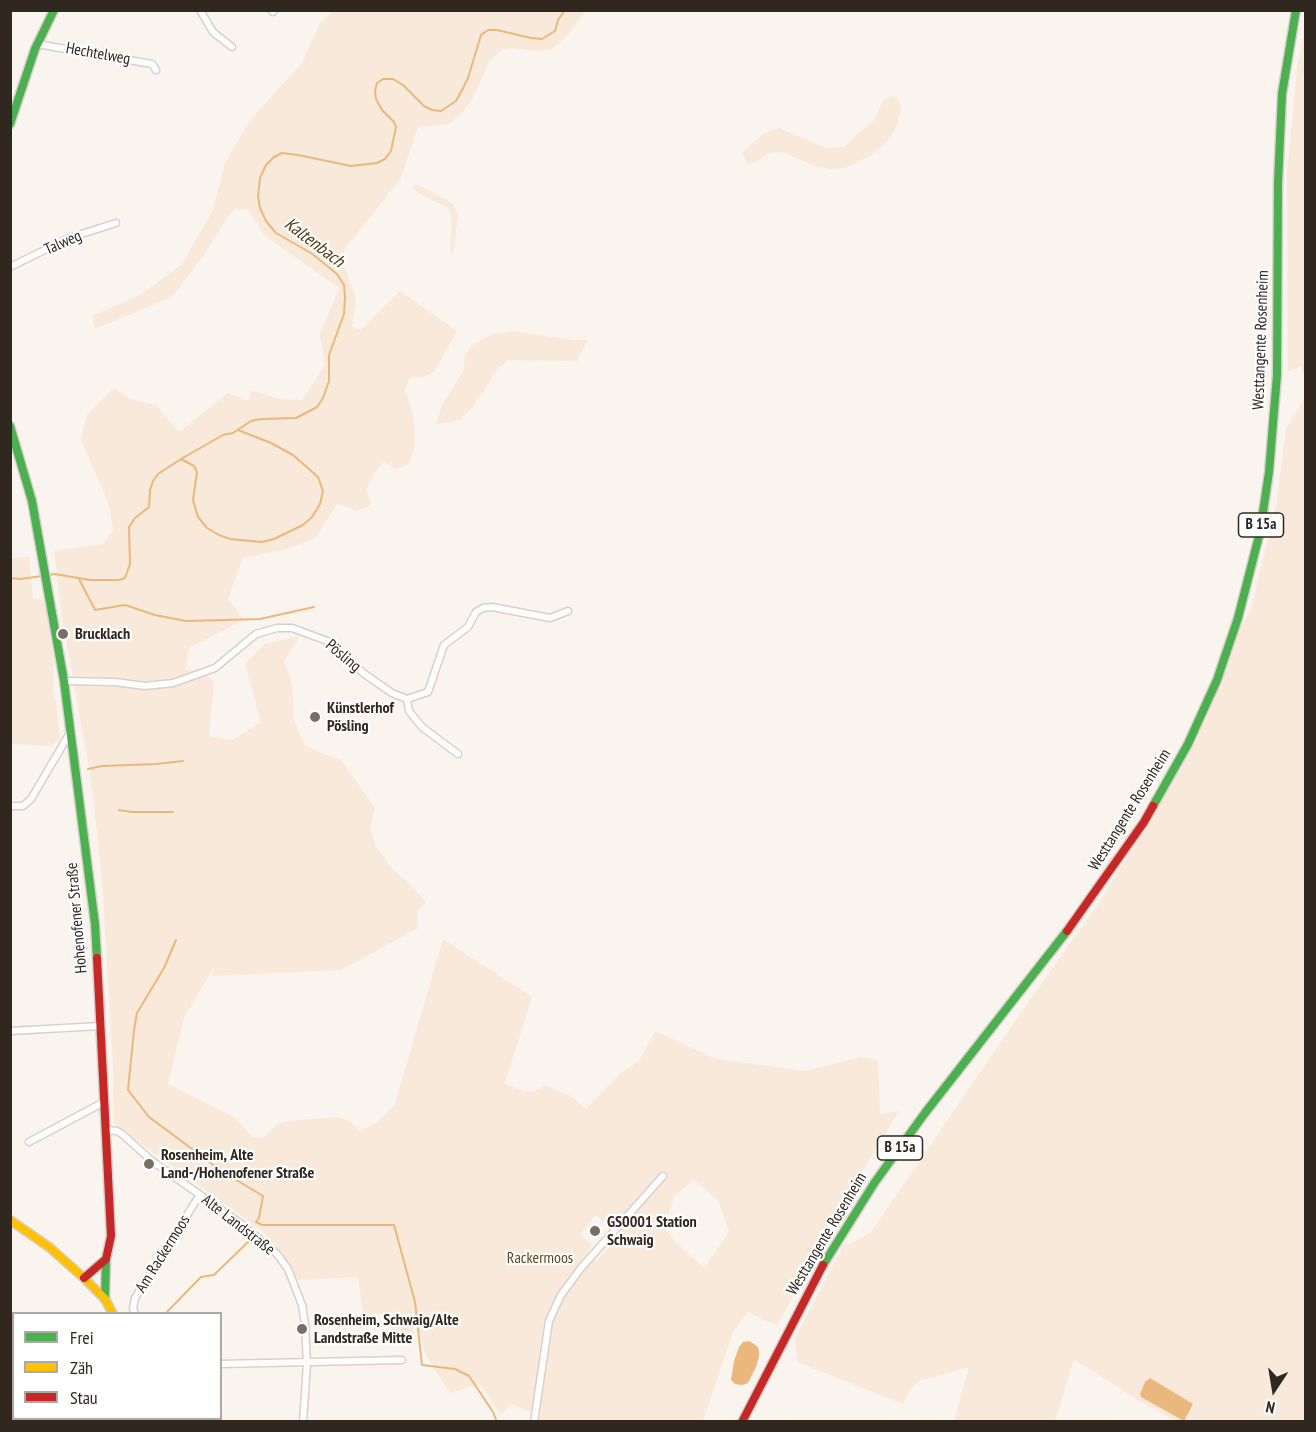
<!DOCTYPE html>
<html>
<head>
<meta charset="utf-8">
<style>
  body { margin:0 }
  #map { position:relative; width:1316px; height:1432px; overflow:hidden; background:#faf4ef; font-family:"PT Sans Narrow",sans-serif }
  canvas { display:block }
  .frame { position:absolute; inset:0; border:12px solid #30271e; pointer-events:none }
  .legend { position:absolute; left:12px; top:1312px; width:210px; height:108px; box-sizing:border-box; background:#fff; border:2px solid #aca9a5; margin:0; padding:8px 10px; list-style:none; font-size:18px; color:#30271e }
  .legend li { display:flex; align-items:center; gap:12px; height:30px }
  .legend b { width:30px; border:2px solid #aca9a5 }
  .north { position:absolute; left:1244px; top:1360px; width:60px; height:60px; -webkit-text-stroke:4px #fff; paint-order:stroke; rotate:192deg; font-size:16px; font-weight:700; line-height:24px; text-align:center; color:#30271e }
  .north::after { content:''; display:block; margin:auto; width:21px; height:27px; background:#30271e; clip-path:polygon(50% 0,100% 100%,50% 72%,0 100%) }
</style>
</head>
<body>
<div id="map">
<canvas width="1316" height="1432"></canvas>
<div class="frame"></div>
<ul class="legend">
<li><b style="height:8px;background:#4caf50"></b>Frei</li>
<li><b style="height:8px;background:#ffc107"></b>Zäh</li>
<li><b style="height:8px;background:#c62828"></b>Stau</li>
</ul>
<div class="north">N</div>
</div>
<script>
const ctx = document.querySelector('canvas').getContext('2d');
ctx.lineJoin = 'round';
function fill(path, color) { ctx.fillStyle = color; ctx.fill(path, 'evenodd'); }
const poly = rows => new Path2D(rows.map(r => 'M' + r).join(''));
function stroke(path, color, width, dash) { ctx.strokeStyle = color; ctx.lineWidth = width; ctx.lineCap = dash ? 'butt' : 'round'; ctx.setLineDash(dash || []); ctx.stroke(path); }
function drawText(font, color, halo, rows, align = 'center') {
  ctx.font = font + ' "PT Sans Narrow",sans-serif'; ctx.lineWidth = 4.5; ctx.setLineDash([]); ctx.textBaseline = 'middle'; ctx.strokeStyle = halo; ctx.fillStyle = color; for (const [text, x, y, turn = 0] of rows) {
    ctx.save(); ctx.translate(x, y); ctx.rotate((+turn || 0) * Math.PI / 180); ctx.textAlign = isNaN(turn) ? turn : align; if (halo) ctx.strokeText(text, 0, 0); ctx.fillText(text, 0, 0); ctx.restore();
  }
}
const green = poly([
  [332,11,586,11,566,37,552,49,538,51,512,48,501,50,489,62,473,97,463,112,449,124,418,127,401,178,344,250,343,261,356,299,352,326,360,330,400,291,457,331,435,371,424,377,410,377,405,390,414,417,415,445,409,464,395,469,384,462,373,475,366,490,371,505,356,511,338,503,315,538,291,548,243,558,228,599,244,620,189,648,186,670,202,671,214,682,209,736,233,740,261,722,245,664,265,644,300,636,284,661,292,684,294,720,305,746,342,761,375,808,370,828,375,845,394,871,407,881,426,902,417,912,418,928,341,970,212,976,215,965,184,1018,168,1084,234,1117,253,1137,264,1137,279,1123,298,1120,338,1117,349,1121,360,1131,376,1123,395,1104,443,939,532,997,505,1083,524,1092,535,1091,544,1085,571,1096,586,1109,621,1073,639,1061,655,1031,716,1059,806,1071,861,1057,878,1060,880,1114,899,1111,834,1218,777,1326,748,1312,733,1332,703,1421,538,1421,539,1415,510,1404,501,1415,480,1384,450,1393,425,1354,415,1314,363,1314,358,1277,298,1280,282,1253,262,1231,114,1124,113,1067,103,895,96,822,89,768,62,618,54,551,103,544,113,530,109,504,81,439,87,415,114,388,130,399,156,405,179,432,228,393,249,401,251,390,280,399,302,400,325,365,320,334,339,288,264,235,248,209,236,209,229,215,204,255,172,297,95,329,92,316,140,295,181,265,213,210,225,163,251,119,302,63,320,23],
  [694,1180,718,1200,729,1232,704,1268,674,1241,664,1226,674,1197],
  [595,1215,621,1233,596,1262,584,1257,592,1246,580,1235],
  [1305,27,1306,380,1305,380,1301,366,1288,372,1287,172,1297,70],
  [894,96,899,100,901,107,897,126,886,143,870,156,845,168,831,169,814,166,783,152,770,153,752,164,747,163,742,153,763,134,779,128,826,148,843,147,874,120,884,99],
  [413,185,419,185,453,204,458,214,454,251,452,255,450,249,452,223,449,208,422,195,413,189],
  [513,331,573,340,588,340,577,361,508,360,498,369,474,405,460,420,436,424,442,405,464,370,465,356,471,346,493,334],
  [1305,392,1305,1421,1175,1421,1136,1399,1074,1359,1055,1421,954,1421,969,1367,919,1381,911,1388,903,1404,797,1362,795,1338,844,1244,849,1245,871,1232,1013,1024,1103,897,1195,743,1226,671,1242,625,1250,612,1276,507,1286,428,1304,399],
  [29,557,33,599,45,600,54,664,53,690,58,714,60,740,50,746,11,744,11,558],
  [412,1316,414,1339,391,1341,391,1319]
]);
const water = poly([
  [749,1341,757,1346,759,1350,759,1357,756,1367,748,1383,742,1385,735,1384,731,1380,734,1361,739,1347,743,1342],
  [1150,1378,1193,1404,1184,1421,1141,1397,1140,1394,1145,1382]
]);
const stream = poly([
  [181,459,194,466,197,472,193,500,198,517,207,528,219,535,230,539,262,542,274,539,303,525,312,517,320,504,323,491,318,477,293,455,271,443,238,430],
  [48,575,55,574,90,580,119,580,125,578,130,564,129,527,135,518,149,507,150,490,153,481,158,474,181,459,223,435,233,433,251,421,261,419,296,418,317,407,323,398,329,381,329,355,344,314,345,298,344,285,337,274,311,253,276,233,266,221,260,208,258,196,260,178,266,165,274,157,282,153,298,155,351,166,377,163,385,159,391,151,396,127,394,122,382,110,376,99,375,91,377,83,383,79,393,79,403,85,424,106,432,110,441,111,456,101,462,90,468,78,481,35,488,30,497,30,531,38,542,39,555,31,558,20,565,10],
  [10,578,20,579,42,576],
  [79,579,95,610,125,605,155,615,186,621,260,619,314,607],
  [88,769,102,766,156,764,183,761],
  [119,810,132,812,173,812],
  [176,940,164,968,137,1013,134,1030,128,1090,149,1117,223,1172,263,1196,259,1218,256,1222,262,1225,394,1225,415,1302,422,1365,455,1369,469,1376,493,1412,497,1422],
  [165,1314,201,1277,214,1275,250,1240]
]);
const street = poly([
  [200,10,213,32,232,47],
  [271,10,273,12],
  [37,44,152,64,156,70],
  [10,267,69,238,116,223],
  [64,681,115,682,145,686,173,683,215,668,256,634,277,628,292,628,330,642,363,673,392,693,407,699,428,692,444,645,468,627,476,612,483,608,492,607,550,618,568,611],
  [407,699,409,711,422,727,458,754],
  [10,806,23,806,31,799,71,731],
  [10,1031,100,1026],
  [106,1130,117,1131,122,1134,152,1161,240,1223,277,1254,288,1269,302,1305,305,1324,307,1364,303,1422],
  [29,1142,104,1102],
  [135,1314,133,1308,135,1298,199,1196],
  [220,1364,402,1360],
  [534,1422,549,1321,561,1295,581,1268,663,1176]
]);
const fast = poly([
  [10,124,35,49,54,10],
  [10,426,32,501,64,681,95,924,97,958],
  [1153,806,1188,744,1217,680,1238,618,1260,532,1269,472,1277,375,1278,183,1282,94,1296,10],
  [823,1265,875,1182,925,1113,1067,931],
  [105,1299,106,1259],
  [99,1422,103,1418],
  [161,1422,162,1418]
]);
const slow = poly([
  [10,1220,49,1247,84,1278,105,1299,113,1314],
  [114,1418,115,1422],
  [169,1418,171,1422]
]);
const jam = poly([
  [1067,931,1144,822,1153,806],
  [84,1278,106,1259,111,1236,97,958],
  [742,1422,823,1265]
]);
const markers = [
  [63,634,6,"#776f67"],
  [315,717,6,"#776f67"],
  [149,1164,6,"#776f67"],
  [595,1231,6,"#776f67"],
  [302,1329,6,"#776f67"]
];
const shields = [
  [1261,525,45],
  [900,1148,45]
];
const shieldNames = [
  ["B 15a",1261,525],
  ["B 15a",900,1148]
];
const streetNames = [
  ["Hechtelweg",98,54,10],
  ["Talweg",63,243,-24],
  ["Westtangente Rosenheim",1261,340,-88],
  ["Pösling",343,656,40],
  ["Westtangente Rosenheim",1130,810,-58],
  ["Hohenofener Straße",77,918,-95],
  ["Alte Landstraße",238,1225,38],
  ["Westtangente Rosenheim",827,1234,-59],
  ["Am Rackermoos",163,1254,-58]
];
const poiNames = [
  ["Brucklach",75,634],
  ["Künstlerhof",327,708],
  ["Pösling",327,726],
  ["Rosenheim, Alte",161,1155],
  ["Land-/Hohenofener Straße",161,1173],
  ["GS0001 Station",607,1222],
  ["Schwaig",607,1240],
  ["Rosenheim, Schwaig/Alte",314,1320],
  ["Landstraße Mitte",314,1338]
];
const parkNames = [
  ["Rackermoos",540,1258]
];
const waterNames = [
  ["Kaltenbach",314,243,37]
];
fill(green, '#f8e9da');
fill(water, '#eab87c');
stroke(stream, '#eab87c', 2);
stroke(street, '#d8d1cb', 9);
stroke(fast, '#d8d1cb', 11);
stroke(slow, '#d8d1cb', 11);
stroke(jam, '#d8d1cb', 11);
stroke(street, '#fefdfd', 6);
stroke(fast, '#4caf50', 8);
stroke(slow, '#ffc107', 8);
stroke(jam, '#c62828', 8);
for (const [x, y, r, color] of markers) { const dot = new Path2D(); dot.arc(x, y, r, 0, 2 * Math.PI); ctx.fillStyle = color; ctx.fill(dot); stroke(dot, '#fff', 2); }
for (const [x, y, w] of shields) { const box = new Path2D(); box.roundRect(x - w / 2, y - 12, w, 24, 4.5); ctx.fillStyle = '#fff'; ctx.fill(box); stroke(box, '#30271e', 1.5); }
drawText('bold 15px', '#30271e', null, shieldNames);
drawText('16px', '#30271e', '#fff', streetNames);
drawText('bold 16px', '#30271e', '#fff', poiNames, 'left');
drawText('16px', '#604321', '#fff', parkNames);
drawText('italic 18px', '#573a18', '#fff', waterNames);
</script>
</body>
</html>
